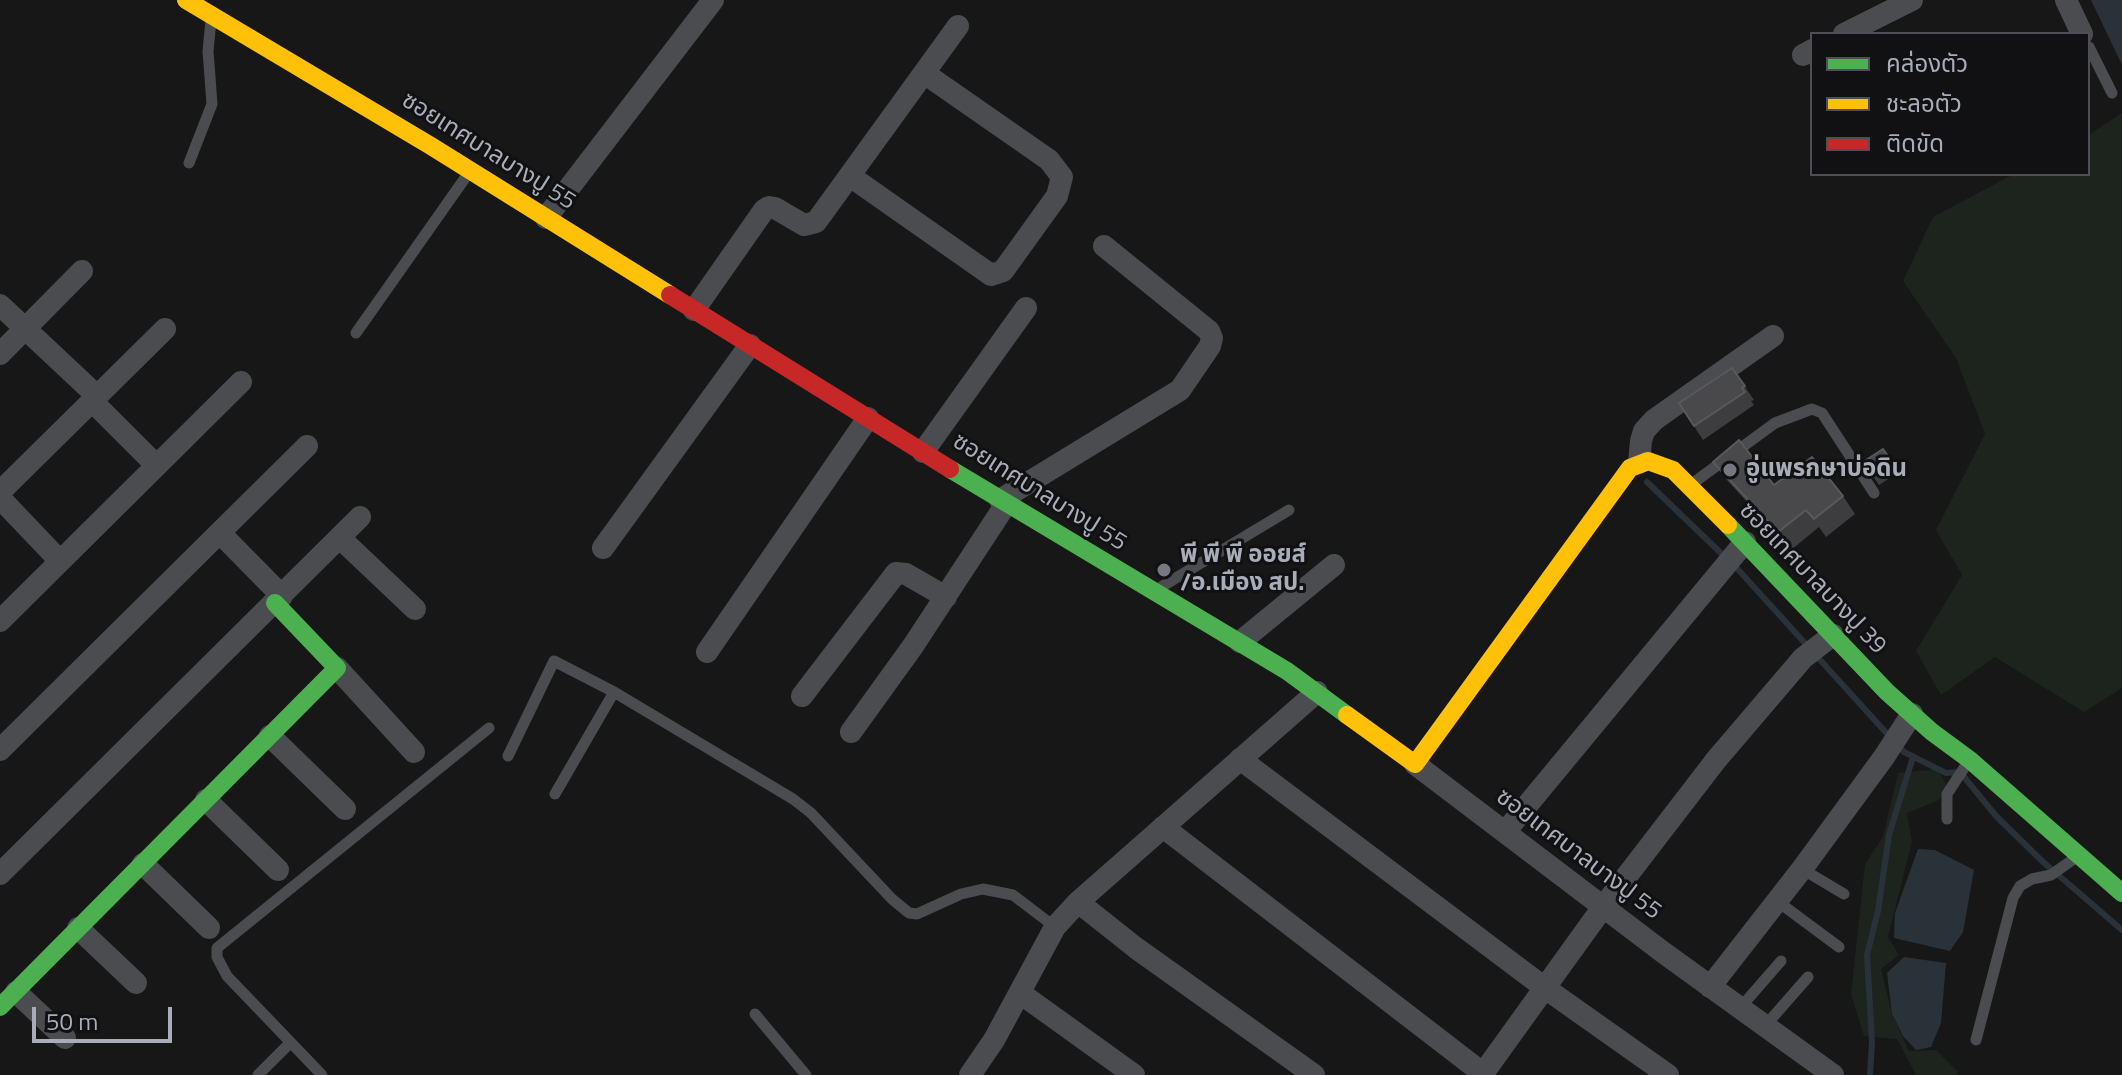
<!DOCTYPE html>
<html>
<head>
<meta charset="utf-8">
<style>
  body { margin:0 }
  #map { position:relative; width:2122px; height:1075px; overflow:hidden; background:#171717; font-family:"Titillium Web","Noto Sans Thai",sans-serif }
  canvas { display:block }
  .legend { position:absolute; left:1810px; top:32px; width:280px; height:144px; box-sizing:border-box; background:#111113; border:2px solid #4d4f55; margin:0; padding:10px 14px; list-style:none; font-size:24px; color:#a8adb8 }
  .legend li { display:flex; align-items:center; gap:16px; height:40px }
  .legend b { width:40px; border:2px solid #4d4f55 }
  .scale { position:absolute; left:32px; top:1007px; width:140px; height:36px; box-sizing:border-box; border:4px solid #a8adb8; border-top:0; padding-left:10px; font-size:24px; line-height:28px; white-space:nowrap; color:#a8adb8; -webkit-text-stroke:6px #111113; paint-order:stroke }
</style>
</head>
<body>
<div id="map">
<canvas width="2122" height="1075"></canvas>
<ul class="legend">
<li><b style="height:10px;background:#4caf50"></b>คล่องตัว</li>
<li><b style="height:10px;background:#ffc107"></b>ชะลอตัว</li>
<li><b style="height:10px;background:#c62828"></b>ติดขัด</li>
</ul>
<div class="scale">50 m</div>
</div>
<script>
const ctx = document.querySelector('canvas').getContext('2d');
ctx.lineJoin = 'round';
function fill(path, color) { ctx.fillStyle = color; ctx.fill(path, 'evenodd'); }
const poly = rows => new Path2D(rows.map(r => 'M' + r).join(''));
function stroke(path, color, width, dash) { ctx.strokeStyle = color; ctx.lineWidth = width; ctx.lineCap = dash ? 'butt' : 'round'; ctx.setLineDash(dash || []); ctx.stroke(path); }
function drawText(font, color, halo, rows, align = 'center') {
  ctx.font = font + ' "Titillium Web","Noto Sans Thai",sans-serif'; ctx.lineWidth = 6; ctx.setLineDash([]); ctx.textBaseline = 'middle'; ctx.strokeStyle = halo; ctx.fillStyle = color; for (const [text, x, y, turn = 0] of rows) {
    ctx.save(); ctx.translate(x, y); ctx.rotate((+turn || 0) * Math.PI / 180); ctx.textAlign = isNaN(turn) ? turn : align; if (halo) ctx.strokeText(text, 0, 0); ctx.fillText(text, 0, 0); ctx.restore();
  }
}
const green = poly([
  [2122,113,2122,688,2084,712,1995,657,1941,695,1916,651,1962,575,1936,530,1985,434,1956,358,1903,281,1933,217,2014,174,2088,174,2088,135],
  [1938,769,1949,790,1937,801,1907,813,1912,842,1888,937,1899,955,1881,969,1892,1014,1909,1051,1936,1050,1958,1072,1956,1075,1916,1075,1897,1039,1864,1036,1851,994,1865,864,1883,837,1898,773]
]);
const water = poly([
  [2091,0,2122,0,2122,65],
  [1918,849,1935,850,1974,870,1963,932,1950,951,1894,938,1895,913],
  [1904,957,1946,963,1941,1023,1931,1047,1916,1050,1903,1036,1892,1014,1887,973]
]);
const stream = poly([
  [1647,482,1725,557],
  [1734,565,1890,737],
  [1898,745,1904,752,1946,773,1960,772,1996,816,2042,861,2122,930],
  [1870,1075,1872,1042,1867,955,1878,911,1889,835,1913,757]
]);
const lane = poly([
  [2089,47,2112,93],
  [189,163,212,104,208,51,211,20],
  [356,333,470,171],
  [1689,486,1775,423,1812,409,1822,413,1874,493],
  [1156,590,1289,510],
  [508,756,554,661,614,692,793,799,811,813,892,899,909,913,917,914,961,894,983,889,1013,895,1055,927],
  [555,794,614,692],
  [1947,819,1947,794,1968,762],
  [1802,869,1844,894],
  [1777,901,1839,947],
  [1740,1008,1781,961],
  [755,1014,806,1075],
  [1765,1026,1808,977],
  [1976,1040,2013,898,2020,886,2032,879,2051,875,2078,856],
  [258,1075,290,1043],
  [322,1075,227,976,217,957,217,948,489,728]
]);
const street = poly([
  [2066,0,2082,34],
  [1844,34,1912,0],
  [1803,55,1812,50],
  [850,176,991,275,1003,271,1057,196,1062,177,1049,160,924,73],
  [546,218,713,0],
  [0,305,97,396],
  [694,310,764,210,769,207,775,208,804,225,816,222,958,26],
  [0,354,82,271],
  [92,401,156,465],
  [923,452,1026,308],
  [1639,463,1641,441,1644,431,1654,420,1773,336],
  [0,492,165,329],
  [0,498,60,561],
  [1000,500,1180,390,1210,346,1212,338,1209,331,1104,246],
  [220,533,282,596],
  [340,538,415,609],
  [603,548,750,345],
  [0,621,241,382],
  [1240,642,1334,565],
  [707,652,868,418],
  [337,668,414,752],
  [802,696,896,573,906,574,946,597],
  [851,732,913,646,1006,504],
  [270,736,345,809],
  [0,750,307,446],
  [1240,759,1545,988,1668,1075],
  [1415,764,1664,953,1833,1075],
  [206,800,278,870],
  [1163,827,1485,1075],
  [1505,832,1745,542],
  [143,864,209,928],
  [0,874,360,517],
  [1078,902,1136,948,1314,1075],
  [78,928,136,983],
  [1710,987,1802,869,1884,757,1912,714],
  [16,992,65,1038],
  [1020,993,1134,1075],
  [970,1075,994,1040,1055,927,1078,902,1317,692],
  [1482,1075,1603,907,1716,760,1803,658,1833,635]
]);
const fast = poly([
  [950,469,1287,671,1347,715],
  [1728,525,1887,692,1932,732,1970,760,2122,893],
  [0,1007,337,668,275,603]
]);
const slow = poly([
  [186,0,431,146,670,295],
  [1347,715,1415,764,1630,468,1648,461,1673,470,1728,525]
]);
const jam = poly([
  [670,295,950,469]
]);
const wall = poly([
  [1732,368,1754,400,1751,401,1754,405,1703,440,1679,403],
  [1883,449,1899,472,1879,485,1863,462],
  [1713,462,1774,485,1843,496,1855,514,1826,537,1819,527,1791,550,1726,479]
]);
const building = poly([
  [1732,368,1745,386,1742,388,1745,392,1694,426,1679,403,1732,368],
  [1739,440,1774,485,1812,457,1843,496,1814,519,1806,510,1778,532,1713,462,1739,440],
  [1883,449,1893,463,1872,475,1863,462,1883,449]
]);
const markers = [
  [1730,470,8,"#757880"],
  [1164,570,8,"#757880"]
];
const streetNames = [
  ["ซอยเทศบาลบางปู 55",488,152,32],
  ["ซอยเทศบาลบางปู 55",1039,493,32],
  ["ซอยเทศบาลบางปู 39",1812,579,46],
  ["ซอยเทศบาลบางปู 55",1578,855,37]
];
const poiNames = [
  ["อู่แพรกษาบ่อดิน",1746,470],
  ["พี พี พี ออยส์",1180,556],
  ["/อ.เมือง สป.",1180,584]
];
fill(green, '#1d241e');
fill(water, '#2a3239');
stroke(stream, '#2a3239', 6);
stroke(lane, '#4b4c50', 11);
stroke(street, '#4b4c50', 22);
stroke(fast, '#4caf50', 18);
stroke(slow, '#ffc107', 18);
stroke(jam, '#c62828', 18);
fill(wall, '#3d3d3f');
fill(building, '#49494c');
stroke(building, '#58595d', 2);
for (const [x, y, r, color] of markers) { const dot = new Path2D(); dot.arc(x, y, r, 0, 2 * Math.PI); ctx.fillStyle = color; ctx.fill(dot); stroke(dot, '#111113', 3); }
drawText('24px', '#a8adb8', '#111113', streetNames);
drawText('bold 24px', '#a8adb8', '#111113', poiNames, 'left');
</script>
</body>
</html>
